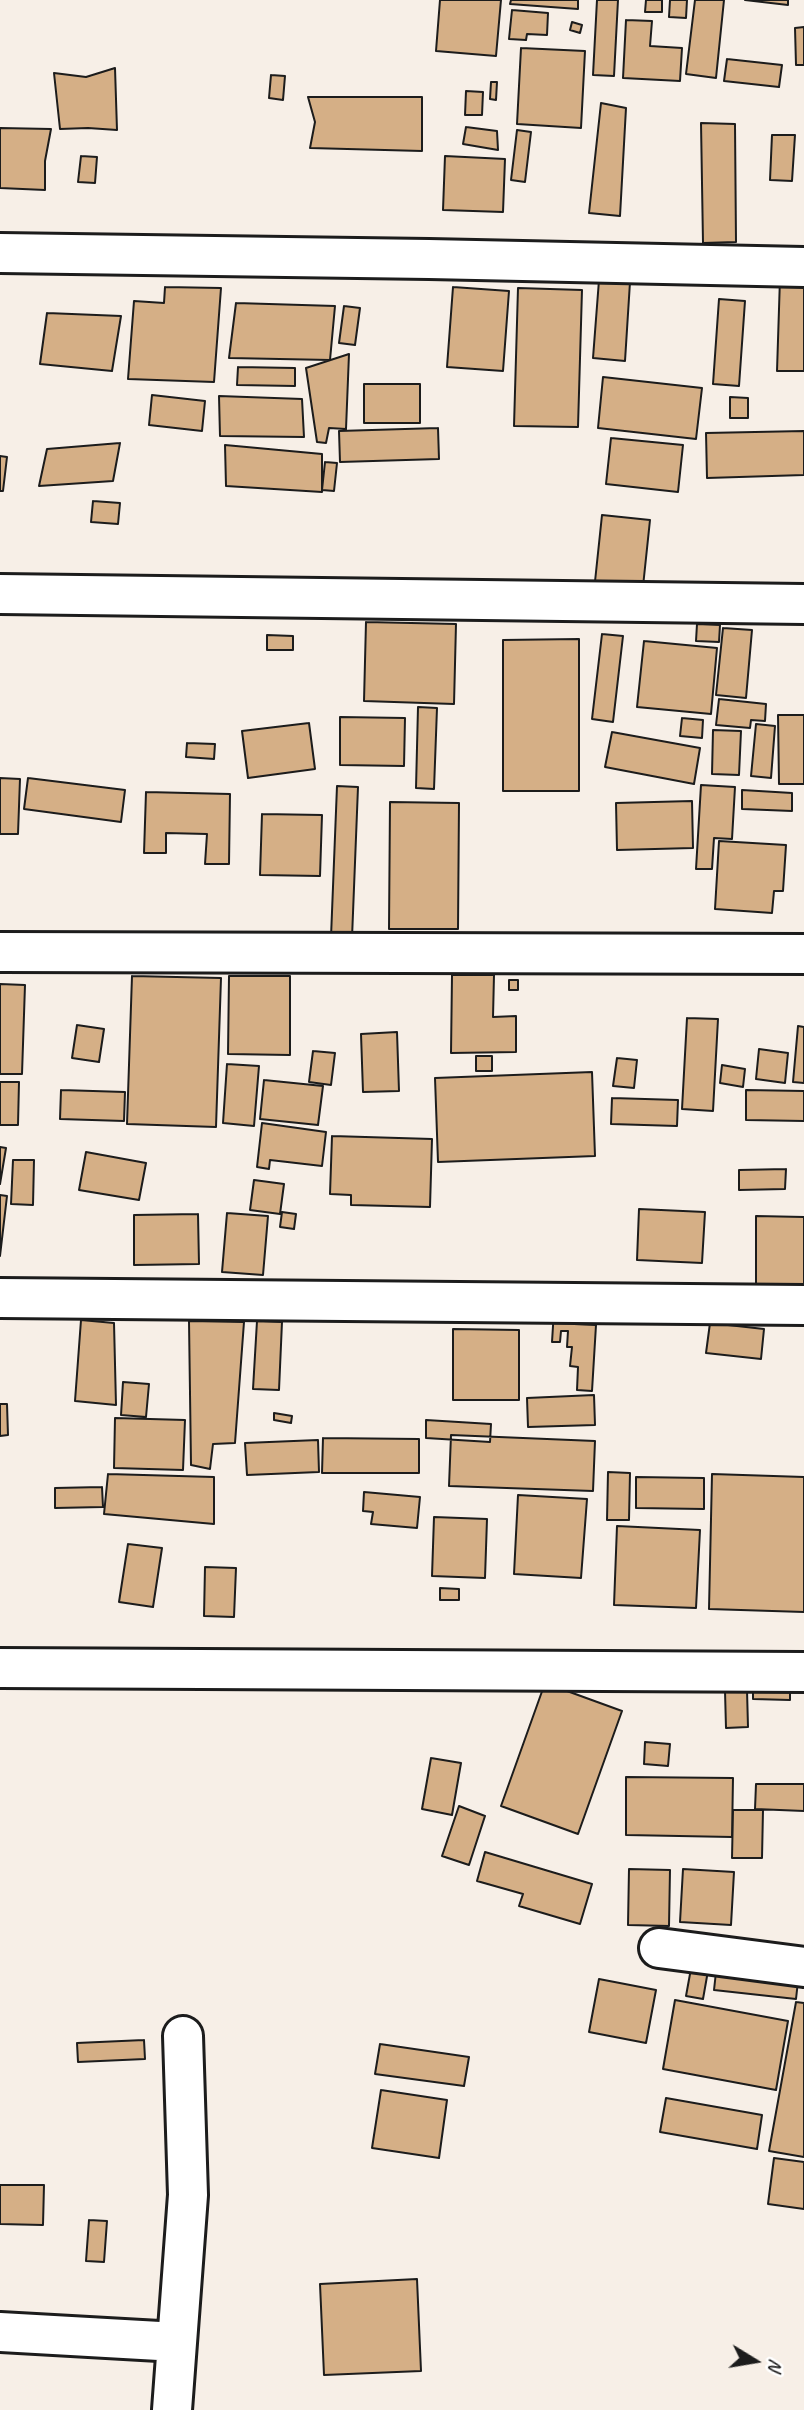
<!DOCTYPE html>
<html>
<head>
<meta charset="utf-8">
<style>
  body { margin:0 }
  #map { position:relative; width:804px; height:2410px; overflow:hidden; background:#f7efe7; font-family:Caveat,sans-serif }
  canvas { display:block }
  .north { position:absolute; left:720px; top:2326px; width:70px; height:70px; -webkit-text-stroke:5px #fff; paint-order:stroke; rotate:101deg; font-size:19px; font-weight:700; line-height:28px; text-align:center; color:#1c1c1c }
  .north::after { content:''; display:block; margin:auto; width:24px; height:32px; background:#1c1c1c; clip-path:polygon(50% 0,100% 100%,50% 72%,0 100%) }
</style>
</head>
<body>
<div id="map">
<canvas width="804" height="2410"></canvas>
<div class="north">N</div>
</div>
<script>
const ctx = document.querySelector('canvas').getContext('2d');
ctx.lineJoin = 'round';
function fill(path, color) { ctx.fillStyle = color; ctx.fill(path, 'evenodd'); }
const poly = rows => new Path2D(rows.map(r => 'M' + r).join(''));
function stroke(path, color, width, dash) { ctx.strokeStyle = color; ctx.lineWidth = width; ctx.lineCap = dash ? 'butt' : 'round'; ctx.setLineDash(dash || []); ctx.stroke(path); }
const building = poly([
  [440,0,501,0,496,56,436,51,440,0],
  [511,0,578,0,578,9,510,4,511,0],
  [597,0,618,0,614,76,593,75,597,0],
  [646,0,662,0,662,12,645,12,646,0],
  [670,0,687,0,686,18,669,17,670,0],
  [695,0,724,0,716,78,686,74,695,0],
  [745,0,788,0,788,5,745,0],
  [512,10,548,13,547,35,527,34,526,40,509,39,512,10],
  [626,20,652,21,650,46,682,48,680,81,623,78,626,20],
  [572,22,582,25,580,33,570,30,572,22],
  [804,27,804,65,796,65,795,28,804,27],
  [521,48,585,51,581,128,517,124,521,48],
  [727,59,782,65,779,87,724,81,727,59],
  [115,68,117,130,88,128,60,129,54,73,86,77,115,68],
  [271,75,285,76,283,100,269,98,271,75],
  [491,82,497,82,496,100,490,99,491,82],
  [466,91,483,92,482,115,465,115,466,91],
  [308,97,422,97,422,151,310,148,315,122,308,97],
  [601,103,626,108,620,216,589,213,601,103],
  [701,123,735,124,736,242,703,243,701,123],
  [466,127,497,131,498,150,463,144,466,127],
  [0,128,51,129,45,161,45,190,0,188,0,128],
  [517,130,531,132,525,182,511,180,517,130],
  [772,135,795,135,792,181,770,180,772,135],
  [81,156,97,157,95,183,78,182,81,156],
  [445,156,505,159,503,212,443,210,445,156],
  [780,278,804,278,804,371,777,371,780,278],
  [599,280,630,282,625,361,593,358,599,280],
  [165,287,221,288,214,382,128,379,134,301,164,303,165,287],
  [453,287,509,291,503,371,447,367,453,287],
  [518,288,582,290,578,427,514,426,518,288],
  [719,299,745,301,739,386,713,384,719,299],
  [236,303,335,306,330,360,229,358,236,303],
  [344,306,360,308,355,345,339,343,344,306],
  [47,313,121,316,112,371,40,364,47,313],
  [349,354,346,429,329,428,326,443,317,442,306,368,349,354],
  [238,367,295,368,295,386,237,385,238,367],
  [603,377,702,388,696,439,598,428,603,377],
  [364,384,420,384,420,423,364,423,364,384],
  [152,395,205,401,202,431,149,425,152,395],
  [219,396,302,399,304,437,220,436,219,396],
  [730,397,748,398,748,418,730,418,730,397],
  [438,428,439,459,340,462,339,431,438,428],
  [804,431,804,475,707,478,706,433,804,431],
  [611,438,683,445,678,492,606,484,611,438],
  [120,443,113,481,39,486,47,449,120,443],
  [225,445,322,454,322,492,226,486,225,445],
  [0,456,7,457,3,491,0,491,0,456],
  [325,462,337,463,334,491,322,490,325,462],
  [93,501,120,503,118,524,91,522,93,501],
  [602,515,650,520,642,596,594,591,602,515],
  [366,622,456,624,454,704,364,701,366,622],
  [697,624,720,625,719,642,696,641,697,624],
  [723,628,752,630,746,698,716,695,723,628],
  [602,634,623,636,613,722,592,719,602,634],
  [267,635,293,636,293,650,267,650,267,635],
  [579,639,579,791,503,791,503,640,579,639],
  [644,641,717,648,711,714,637,707,644,641],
  [719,699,766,704,765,721,751,720,750,728,716,725,719,699],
  [418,707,437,708,434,789,416,788,418,707],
  [778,715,804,715,804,784,779,784,778,715],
  [340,717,405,718,404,766,340,765,340,717],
  [682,718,703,720,702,738,680,736,682,718],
  [309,723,315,769,248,778,242,731,309,723],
  [756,724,775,726,771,778,751,776,756,724],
  [713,730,741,731,739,775,712,774,713,730],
  [612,732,700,748,694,784,605,767,612,732],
  [187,743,215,744,214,759,186,757,187,743],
  [0,778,20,779,18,834,0,834,0,778],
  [28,778,125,790,121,822,24,809,28,778],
  [701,785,735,787,732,839,714,838,712,869,696,869,701,785],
  [337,786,358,787,352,938,331,937,337,786],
  [742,790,792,793,792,811,742,809,742,790],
  [146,792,230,794,229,864,205,864,207,834,166,833,166,853,144,853,146,792],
  [692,801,693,848,617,850,616,803,692,801],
  [390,802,459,803,458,929,389,929,390,802],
  [262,814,322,815,320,876,260,875,262,814],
  [719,841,786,845,783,891,774,891,772,913,715,909,719,841],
  [452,975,494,975,493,1017,516,1016,516,1052,451,1053,452,975],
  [132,976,221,978,216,1127,127,1124,132,976],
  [229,976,290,976,290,1055,228,1054,229,976],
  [509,980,518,980,518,990,509,990,509,980],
  [0,984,25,985,22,1074,0,1074,0,984],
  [687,1018,718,1019,713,1111,682,1109,687,1018],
  [77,1025,104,1029,99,1062,72,1058,77,1025],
  [798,1026,804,1027,804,1083,793,1082,798,1026],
  [397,1032,399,1091,363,1092,361,1034,397,1032],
  [759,1049,788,1053,785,1083,756,1079,759,1049],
  [313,1051,335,1053,331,1085,309,1082,313,1051],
  [476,1056,492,1056,492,1071,476,1071,476,1056],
  [617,1058,637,1060,634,1088,613,1086,617,1058],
  [227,1064,259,1066,254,1126,223,1123,227,1064],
  [722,1065,745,1069,743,1087,720,1083,722,1065],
  [592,1072,595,1156,438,1162,435,1078,592,1072],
  [264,1080,323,1086,318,1125,260,1119,264,1080],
  [0,1082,19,1082,18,1125,0,1125,0,1082],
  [61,1090,125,1092,124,1121,60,1119,61,1090],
  [746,1090,804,1091,804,1121,746,1120,746,1090],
  [612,1098,678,1100,677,1126,611,1124,612,1098],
  [262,1123,326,1132,322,1166,270,1160,269,1169,257,1167,262,1123],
  [332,1136,432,1139,430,1207,351,1205,351,1195,330,1194,332,1136],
  [0,1147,6,1148,0,1184,0,1147],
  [86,1152,146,1163,139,1200,79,1190,86,1152],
  [13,1160,34,1160,33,1205,11,1204,13,1160],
  [786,1169,785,1189,739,1190,739,1170,786,1169],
  [254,1180,284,1184,280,1214,250,1210,254,1180],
  [0,1195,7,1196,0,1256,0,1195],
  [639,1209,705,1212,702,1263,637,1260,639,1209],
  [282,1212,296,1214,294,1229,280,1227,282,1212],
  [227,1213,268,1216,263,1275,222,1272,227,1213],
  [198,1214,199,1264,134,1265,134,1215,198,1214],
  [756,1216,804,1217,804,1285,756,1285,756,1216],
  [554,1310,575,1312,574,1324,596,1325,592,1391,577,1390,578,1367,570,1366,572,1347,567,1347,568,1331,561,1331,560,1342,552,1342,554,1310],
  [81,1320,114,1323,116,1405,75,1401,81,1320],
  [189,1321,244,1322,235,1443,213,1444,210,1469,191,1465,189,1321],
  [257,1321,282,1322,279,1390,253,1389,257,1321],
  [710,1323,764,1329,761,1359,706,1353,710,1323],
  [453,1329,519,1330,519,1400,453,1400,453,1329],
  [123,1382,149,1384,146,1417,121,1415,123,1382],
  [594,1395,595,1425,528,1427,527,1398,594,1395],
  [0,1404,7,1404,8,1435,0,1436,0,1404],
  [274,1413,292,1416,291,1423,274,1420,274,1413],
  [115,1418,185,1420,183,1470,114,1468,115,1418],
  [426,1420,491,1424,490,1442,426,1438,426,1420],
  [451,1435,595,1441,593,1491,449,1486,451,1435],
  [323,1438,419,1439,419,1473,322,1473,323,1438],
  [318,1440,319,1472,247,1475,245,1443,318,1440],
  [608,1472,630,1473,629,1520,607,1520,608,1472],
  [108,1474,214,1477,214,1524,104,1514,108,1474],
  [712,1474,804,1477,804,1612,709,1609,712,1474],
  [636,1477,704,1478,704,1509,636,1508,636,1477],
  [102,1487,103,1507,55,1508,55,1488,102,1487],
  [364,1492,420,1497,417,1528,371,1524,373,1512,363,1511,364,1492],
  [518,1495,587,1499,581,1578,514,1574,518,1495],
  [434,1517,487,1519,485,1578,432,1576,434,1517],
  [617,1526,700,1530,696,1608,614,1605,617,1526],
  [128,1544,162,1548,153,1607,119,1602,128,1544],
  [205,1567,236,1568,234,1617,204,1616,205,1567],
  [440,1588,459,1589,459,1600,440,1600,440,1588],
  [545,1683,622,1711,578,1834,501,1806,545,1683],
  [753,1687,790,1687,790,1700,753,1699,753,1687],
  [747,1690,748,1727,726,1728,725,1691,747,1690],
  [645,1742,670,1744,668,1766,644,1764,645,1742],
  [431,1758,461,1763,452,1815,422,1809,431,1758],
  [626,1777,733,1778,732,1837,626,1835,626,1777],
  [756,1784,804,1784,804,1811,755,1809,756,1784],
  [459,1806,485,1816,469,1865,442,1856,459,1806],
  [733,1810,763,1810,762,1858,732,1858,733,1810],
  [485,1852,592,1884,580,1924,519,1906,523,1894,477,1881,485,1852],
  [629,1869,670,1870,669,1926,628,1925,629,1869],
  [683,1869,734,1872,731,1925,680,1922,683,1869],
  [692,1963,709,1965,703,1999,686,1996,692,1963],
  [716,1972,798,1981,796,1999,714,1990,716,1972],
  [599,1979,656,1990,646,2043,589,2032,599,1979],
  [675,2000,788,2021,776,2090,663,2069,675,2000],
  [796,2002,804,2003,804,2157,769,2151,796,2002],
  [144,2040,145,2059,78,2062,77,2043,144,2040],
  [380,2044,469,2057,464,2086,375,2074,380,2044],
  [381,2090,447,2100,439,2158,372,2148,381,2090],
  [666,2098,762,2115,757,2149,660,2132,666,2098],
  [774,2158,804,2162,804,2209,768,2204,774,2158],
  [0,2185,44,2185,43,2225,0,2224,0,2185],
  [89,2220,107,2221,104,2262,86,2261,89,2220],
  [417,2279,421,2371,324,2375,320,2284,417,2279]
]);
const minor = poly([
  [0,253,429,259,804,267],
  [0,594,804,604],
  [0,952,804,954],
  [0,1298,804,1305],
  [0,1668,804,1672],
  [659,1948,804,1967],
  [0,2332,177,2342],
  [172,2410,188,2195,183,2036]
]);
fill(building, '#d5af86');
stroke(building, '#1c1c1c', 2);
stroke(minor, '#1c1c1c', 44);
stroke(minor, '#fff', 38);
</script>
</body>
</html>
